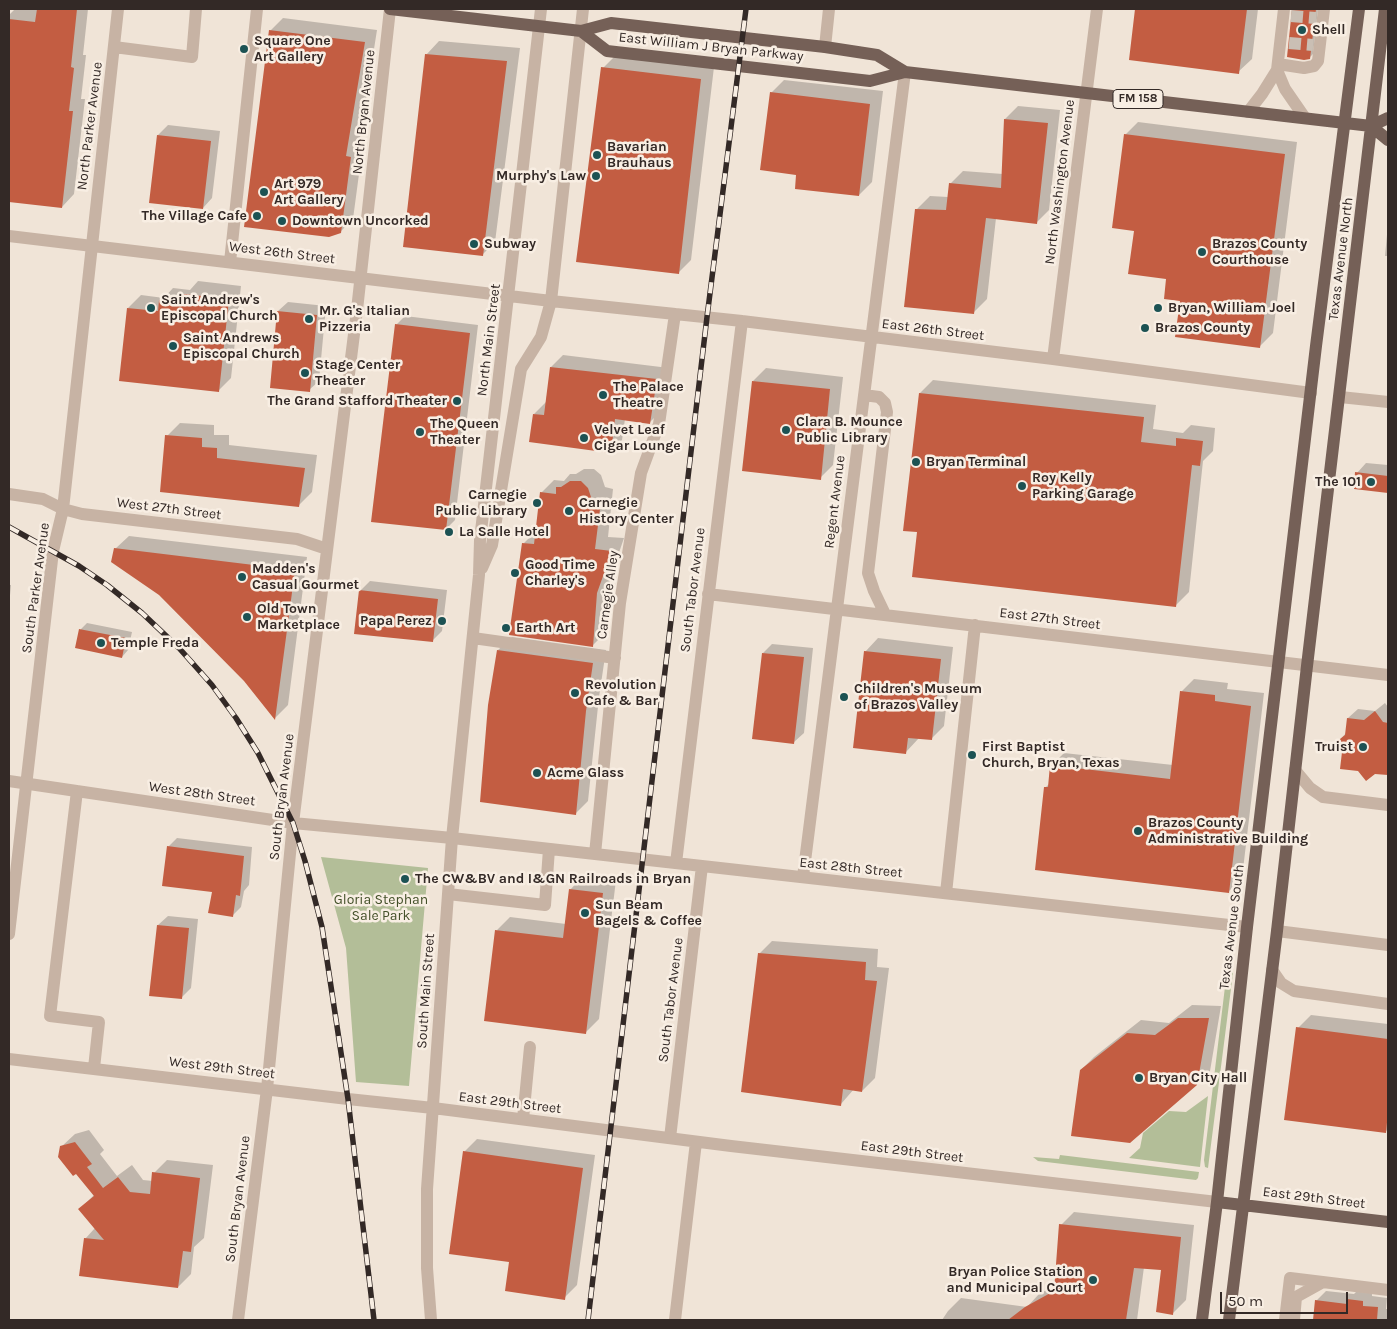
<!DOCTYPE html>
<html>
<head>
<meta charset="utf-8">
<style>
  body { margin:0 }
  #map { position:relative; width:1397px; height:1329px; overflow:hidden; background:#f0e4d7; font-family:Karla,sans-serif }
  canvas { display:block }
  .frame { position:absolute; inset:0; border:10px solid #332926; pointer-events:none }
  .scale { position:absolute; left:1220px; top:1292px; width:128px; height:22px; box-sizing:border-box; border:2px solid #332926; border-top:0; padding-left:6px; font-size:15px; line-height:18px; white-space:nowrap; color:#332926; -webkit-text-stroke:4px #f8eee3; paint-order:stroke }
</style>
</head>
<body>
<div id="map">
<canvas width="1397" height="1329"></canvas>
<div class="frame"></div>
<div class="scale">50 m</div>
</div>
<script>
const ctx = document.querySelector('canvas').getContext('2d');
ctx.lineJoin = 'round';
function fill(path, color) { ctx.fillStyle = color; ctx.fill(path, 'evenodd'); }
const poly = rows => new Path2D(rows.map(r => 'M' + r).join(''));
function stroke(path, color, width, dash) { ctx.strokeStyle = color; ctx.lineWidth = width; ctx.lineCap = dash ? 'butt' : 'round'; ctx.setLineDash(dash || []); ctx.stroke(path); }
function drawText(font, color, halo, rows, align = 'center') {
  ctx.font = font + ' Karla,sans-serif'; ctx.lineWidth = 5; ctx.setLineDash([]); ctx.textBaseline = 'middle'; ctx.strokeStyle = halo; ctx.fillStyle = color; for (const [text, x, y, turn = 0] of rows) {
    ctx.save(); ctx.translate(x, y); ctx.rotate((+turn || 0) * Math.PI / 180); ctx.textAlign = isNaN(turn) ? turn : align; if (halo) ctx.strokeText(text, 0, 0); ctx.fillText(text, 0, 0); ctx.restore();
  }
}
const green = poly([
  [321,857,428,868,409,1086,356,1082,346,948],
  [1228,962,1233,962,1233,973,1208,1168,1205,1167,1204,1160],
  [1208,1096,1200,1167,1129,1158,1140,1148,1143,1133,1169,1111,1186,1112],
  [1060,1155,1199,1172,1198,1178,1196,1180,1038,1161,1033,1157,1059,1159]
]);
const shadow = poly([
  [15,9,88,9,83,55,86,55,81,99,85,99,74,194,62,207,9,201,9,15],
  [1136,9,1258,9,1252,59,1238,72,1130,59],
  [1293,9,1318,9,1313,54,1310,57,1289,56],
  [283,18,377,30,359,144,363,144,353,219,340,232,270,31],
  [439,41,520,48,495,242,482,255,426,55],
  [616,55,714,67,691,260,678,273,603,68],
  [784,80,883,91,872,182,859,195,798,174,771,93],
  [1018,106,1060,110,1049,210,1036,223,996,218,987,299,974,312,917,209,930,196,948,197,950,184,963,171,1003,174,1005,119],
  [1138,122,1297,142,1273,333,1260,346,1181,300,1135,230,1125,135],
  [168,125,220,131,212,198,203,208,150,202,158,135],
  [1388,224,1388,256,1385,256],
  [198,281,241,286,231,378,218,391,128,308,141,295,164,298,173,288,190,290],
  [288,302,326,306,319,381,309,390,278,311],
  [405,316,478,325,455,520,446,529,396,325],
  [563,355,669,368,662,410,650,422,625,419,622,440,610,452,534,414,546,402,551,367],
  [766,368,843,377,833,465,820,478,753,381],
  [933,380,1156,405,1153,429,1183,433,1191,425,1215,428,1213,451,1203,461,1189,592,1176,605,918,531,920,393],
  [180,423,214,425,214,435,229,435,229,445,317,455,312,492,299,505,167,436],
  [1366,463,1388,465,1388,492,1355,488,1357,473],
  [584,469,594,469,601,475,605,487,613,489,608,537,624,538,610,579,606,632,593,645,524,543,537,530,541,493,554,480,564,481,570,474,576,474],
  [129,536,307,557,288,705,275,718,244,680,115,549],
  [370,581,447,590,442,631,432,641,360,591],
  [9,585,11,585,9,606],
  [87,623,132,632,128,650,122,657,77,647,81,629],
  [512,637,606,650,599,697,588,801,575,814,498,650],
  [878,638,953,647,944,726,931,739,919,738,906,752,865,652],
  [772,644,813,648,804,733,794,742,763,653],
  [1194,679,1228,683,1227,689,1264,693,1242,878,1229,891,1046,787,1049,784,1051,766,1064,753,1173,765,1181,692],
  [1385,703,1388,707,1388,774,1375,772,1343,751,1337,743,1346,733,1348,718,1358,709,1375,711],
  [177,838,252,847,249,885,244,891,241,907,232,916,213,891,168,847],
  [583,876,616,880,599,1019,586,1032,497,930,510,917,566,924,570,890],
  [168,916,198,919,191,988,181,998,158,925],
  [772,941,878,949,877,967,889,968,875,1078,862,1091,854,1089,841,1104,759,954],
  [1192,1005,1221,1006,1210,1071,1197,1084,1081,1070,1094,1057,1141,1020,1169,1023],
  [1311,1015,1388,1024,1388,1129,1385,1132,1298,1028],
  [89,1130,104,1150,100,1154,117,1176,132,1165,143,1180,153,1181,154,1173,167,1160,213,1165,204,1238,194,1247,191,1274,178,1287,85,1239,95,1228,80,1209,94,1195,61,1147,75,1134],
  [477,1139,595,1155,577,1285,564,1298,511,1261,464,1152],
  [1074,1212,1194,1225,1186,1300,1173,1313,1163,1269,1144,1267,1137,1320,942,1320,948,1311,961,1298,1027,1307,1039,1294,1056,1285,1061,1225],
  [1358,1290,1372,1291,1372,1296,1387,1298,1386,1309,1388,1309,1388,1320,1314,1320,1316,1301,1326,1291,1354,1294]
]);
const building = poly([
  [37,9,77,9,71,67,74,68,69,111,73,111,62,208,9,202,9,19,35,22],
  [1135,9,1247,9,1239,74,1129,60],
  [1292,9,1316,9,1310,59,1304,60,1287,57],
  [269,30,365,42,346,156,351,157,341,233,329,237,244,227],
  [425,54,507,61,483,256,403,247],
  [601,67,701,79,679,274,576,262],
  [770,92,870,104,859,196,795,189,796,175,760,170],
  [1004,119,1048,123,1037,224,986,218,974,314,904,307,915,209,946,210,949,183,1001,188],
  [1124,134,1285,154,1260,348,1175,337,1180,301,1164,299,1166,279,1128,274,1134,231,1112,228],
  [157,135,211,141,203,209,149,203],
  [184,294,229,299,219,392,119,381,127,308,158,311,159,300,183,303],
  [277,311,317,315,310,392,270,388],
  [395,324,470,333,446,530,371,522],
  [550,367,657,379,650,424,615,419,611,453,529,442,533,414,544,415],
  [752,381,830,389,821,480,742,471],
  [919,393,1144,417,1141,442,1176,446,1176,438,1203,441,1200,466,1192,465,1176,607,912,577,917,532,903,531],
  [165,435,202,438,202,447,217,448,217,458,305,468,299,507,160,492],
  [1355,472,1388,476,1388,493,1354,489],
  [570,481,581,481,588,488,592,500,601,501,595,549,612,551,597,593,593,647,509,635,522,543,534,544,540,492,556,494,556,487,561,487],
  [114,548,295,570,275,720,244,681,159,595,111,562],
  [359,590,438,599,433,642,354,634],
  [79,629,126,638,122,658,75,648],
  [497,650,593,663,586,711,576,815,480,802,488,705],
  [864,651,941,659,932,740,908,738,906,754,853,748],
  [762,653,804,657,794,744,752,739],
  [1180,691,1215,695,1215,701,1251,706,1229,893,1035,870,1044,787,1048,787,1050,765,1170,779],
  [1375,711,1383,722,1388,723,1388,775,1375,774,1366,781,1358,771,1340,769,1342,752,1335,743,1345,735,1347,718,1364,720],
  [167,846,244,856,240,896,236,895,233,917,208,913,212,892,162,886],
  [569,889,603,893,586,1034,484,1021,495,930,563,938],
  [157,925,189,928,182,999,149,996],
  [758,953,866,962,865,980,877,981,862,1092,843,1089,841,1106,741,1092],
  [1178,1018,1209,1018,1197,1085,1130,1143,1071,1136,1080,1070,1127,1033,1155,1035],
  [1296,1027,1388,1039,1388,1112,1386,1133,1284,1120],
  [75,1142,92,1164,87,1167,103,1188,118,1177,130,1192,150,1194,152,1172,200,1178,191,1252,183,1251,178,1288,79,1276,84,1238,104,1240,78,1209,94,1196,76,1174,73,1176,58,1157,60,1146],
  [463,1151,583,1168,565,1300,505,1291,509,1262,449,1254],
  [1059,1224,1181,1237,1173,1315,1156,1312,1161,1270,1134,1268,1126,1320,1008,1320,1025,1307,1054,1291],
  [1347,1299,1363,1301,1363,1306,1378,1307,1377,1320,1313,1320,1315,1300,1347,1304]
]);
const minorTunnel = poly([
  [1291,16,1316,18],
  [1289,43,1313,45]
]);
const minor = poly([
  [114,47,192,57,196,9],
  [825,47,829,9],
  [1278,64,1304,68,1314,66,1318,61,1324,9],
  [1277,70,1285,89,1305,118],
  [1248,112,1262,94,1277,70,1284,9],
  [9,236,551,301,742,321,1053,359,1311,393],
  [230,262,257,9],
  [1053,359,1097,9],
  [864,395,879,397,885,403,887,412,868,573,874,591,885,614],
  [1340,397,1388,402],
  [9,494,43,499,63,509,82,514,297,539,327,549],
  [482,568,492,545,521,369,541,337,551,301,583,9],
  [708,594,1388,675],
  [473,638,615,658],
  [1295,770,1310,788,1323,797,1388,805],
  [9,781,293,823,452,838,1247,927],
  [77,791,50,1016,99,1022,94,1068],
  [595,854,620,603,641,473,659,424,675,314],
  [676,863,742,321],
  [803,877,905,72],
  [946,893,975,625],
  [448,894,545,905,549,849],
  [1277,931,1388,945],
  [9,934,53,551,63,509,118,9],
  [1272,970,1281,983,1294,991,1388,1004],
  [9,1059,348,1099,433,1108,731,1146,1217,1202],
  [523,1119,530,1047],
  [670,1138,702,866],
  [238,1320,267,1089,293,823,357,310,390,9],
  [431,1320,427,1268,427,1189,452,838,479,575,480,540,541,9],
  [675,1320,696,1142],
  [1285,1320,1290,1278,1388,1290],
  [1294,1320,1296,1297,1323,1282]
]);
const major = poly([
  [390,9,581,31,611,23,825,47,877,55,905,72],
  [581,31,607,51,870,81,905,72,1371,126,1388,118],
  [1371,126,1388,140],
  [1217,1202,1388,1222],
  [1202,1320,1217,1202,1247,927,1316,346,1359,9],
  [1229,1320,1277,931,1307,666,1385,9]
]);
const rail = poly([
  [9,527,79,566,107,585,142,613,179,648,212,685,236,718,258,753,293,823,305,861,322,927,348,1099,374,1320],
  [588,1320,707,317,746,9]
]);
const markers = [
  [1302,30,5,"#1c5253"],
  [244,49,5,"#1c5253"],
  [597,155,5,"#1c5253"],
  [596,176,5,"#1c5253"],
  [264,192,5,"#1c5253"],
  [257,216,5,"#1c5253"],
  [282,221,5,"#1c5253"],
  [474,244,5,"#1c5253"],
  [1202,252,5,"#1c5253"],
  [151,308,5,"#1c5253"],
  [1158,308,5,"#1c5253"],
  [309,319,5,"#1c5253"],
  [1145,328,5,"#1c5253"],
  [173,346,5,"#1c5253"],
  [305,373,5,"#1c5253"],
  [603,395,5,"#1c5253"],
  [457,401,5,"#1c5253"],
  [786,430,5,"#1c5253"],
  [420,432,5,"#1c5253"],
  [584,438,5,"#1c5253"],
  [916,462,5,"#1c5253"],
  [1371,482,5,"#1c5253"],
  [1022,486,5,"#1c5253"],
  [537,503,5,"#1c5253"],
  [569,511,5,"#1c5253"],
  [449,532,5,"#1c5253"],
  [515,573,5,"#1c5253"],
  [242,577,5,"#1c5253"],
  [247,617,5,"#1c5253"],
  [442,621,5,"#1c5253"],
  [506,628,5,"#1c5253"],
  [101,643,5,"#1c5253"],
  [575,693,5,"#1c5253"],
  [844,697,5,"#1c5253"],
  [1363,747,5,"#1c5253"],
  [972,755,5,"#1c5253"],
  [537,773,5,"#1c5253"],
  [1138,831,5,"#1c5253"],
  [405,879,5,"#1c5253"],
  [585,913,5,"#1c5253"],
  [1139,1078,5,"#1c5253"],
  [1093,1280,5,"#1c5253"]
];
const shields = [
  [1138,99,50]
];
const shieldNames = [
  ["FM 158",1138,99]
];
const poiNames = [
  ["Shell",1312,30],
  ["Square One",254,41],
  ["Art Gallery",254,57],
  ["Bavarian",607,147],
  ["Brauhaus",607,163],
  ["Murphy's Law",586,176,"right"],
  ["Art 979",274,184],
  ["Art Gallery",274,200],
  ["The Village Cafe",247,216,"right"],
  ["Downtown Uncorked",292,221],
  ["Subway",484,244],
  ["Brazos County",1212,244],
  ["Courthouse",1212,260],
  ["Saint Andrew's",161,300],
  ["Episcopal Church",161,316],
  ["Bryan, William Joel",1168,308],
  ["Mr. G's Italian",319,311],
  ["Pizzeria",319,327],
  ["Brazos County",1155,328],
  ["Saint Andrews",183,338],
  ["Episcopal Church",183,354],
  ["Stage Center",315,365],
  ["Theater",315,381],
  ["The Palace",613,387],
  ["Theatre",613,403],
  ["The Grand Stafford Theater",447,401,"right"],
  ["Clara B. Mounce",796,422],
  ["Public Library",796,438],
  ["The Queen",430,424],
  ["Theater",430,440],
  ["Velvet Leaf",594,430],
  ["Cigar Lounge",594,446],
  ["Bryan Terminal",926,462],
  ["Roy Kelly",1032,478],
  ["Parking Garage",1032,494],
  ["The 101",1361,482,"right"],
  ["Carnegie",527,495,"right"],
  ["Public Library",527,511,"right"],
  ["Carnegie",579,503],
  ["History Center",579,519],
  ["La Salle Hotel",459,532],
  ["Good Time",525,565],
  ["Charley's",525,581],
  ["Madden's",252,569],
  ["Casual Gourmet",252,585],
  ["Old Town",257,609],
  ["Marketplace",257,625],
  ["Papa Perez",432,621,"right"],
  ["Earth Art",516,628],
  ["Temple Freda",111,643],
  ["Revolution",585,685],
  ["Cafe & Bar",585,701],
  ["Children's Museum",854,689],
  ["of Brazos Valley",854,705],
  ["First Baptist",982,747],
  ["Church, Bryan, Texas",982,763],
  ["Truist",1353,747,"right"],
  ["Acme Glass",547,773],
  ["Brazos County",1148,823],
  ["Administrative Building",1148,839],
  ["The CW&BV and I&GN Railroads in Bryan",415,879],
  ["Sun Beam",595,905],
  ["Bagels & Coffee",595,921],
  ["Bryan City Hall",1149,1078],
  ["Bryan Police Station",1083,1272,"right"],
  ["and Municipal Court",1083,1288,"right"]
];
const streetNames = [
  ["East William J Bryan Parkway",711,47,6],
  ["North Bryan Avenue",364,112,-84],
  ["North Parker Avenue",90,126,-83],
  ["North Washington Avenue",1060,182,-83],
  ["West 26th Street",282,253,7],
  ["Texas Avenue North",1341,259,-83],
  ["East 26th Street",933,330,7],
  ["North Main Street",489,340,-83],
  ["Regent Avenue",835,502,-83],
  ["West 27th Street",169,509,7],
  ["South Parker Avenue",36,588,-82],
  ["South Tabor Avenue",693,590,-83],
  ["Carnegie Alley",608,595,-82],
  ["East 27th Street",1050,619,7],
  ["West 28th Street",202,794,8],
  ["South Bryan Avenue",282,797,-83],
  ["East 28th Street",851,868,6],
  ["Texas Avenue South",1232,927,-83],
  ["South Main Street",426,991,-86],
  ["South Tabor Avenue",671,1000,-83],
  ["West 29th Street",222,1068,7],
  ["East 29th Street",510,1103,7],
  ["East 29th Street",912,1152,7],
  ["East 29th Street",1314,1198,7],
  ["South Bryan Avenue",238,1199,-83]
];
const parkNames = [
  ["Gloria Stephan",381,900],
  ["Sale Park",381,916]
];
fill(green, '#b3be98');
fill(shadow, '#0003');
fill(building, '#c35d42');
stroke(minorTunnel, '#cabfb4', 12, [12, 6]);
stroke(minor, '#c7b3a4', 12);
stroke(major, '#756057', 12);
stroke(rail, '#332926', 5.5);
stroke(rail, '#f8eee3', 4, [11]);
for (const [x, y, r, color] of markers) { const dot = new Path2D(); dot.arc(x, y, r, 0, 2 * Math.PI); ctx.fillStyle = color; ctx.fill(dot); stroke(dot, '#f8eee3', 2); }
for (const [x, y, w] of shields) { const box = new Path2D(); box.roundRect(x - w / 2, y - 9.5, w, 19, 4); ctx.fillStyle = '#f8eee3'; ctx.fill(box); stroke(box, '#332926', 1); }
drawText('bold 12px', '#332926', null, shieldNames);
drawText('bold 14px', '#332926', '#f8eee3', poiNames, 'left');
drawText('14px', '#332926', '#f8eee3', streetNames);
drawText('14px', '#44512a', '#f8eee3', parkNames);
</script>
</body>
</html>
